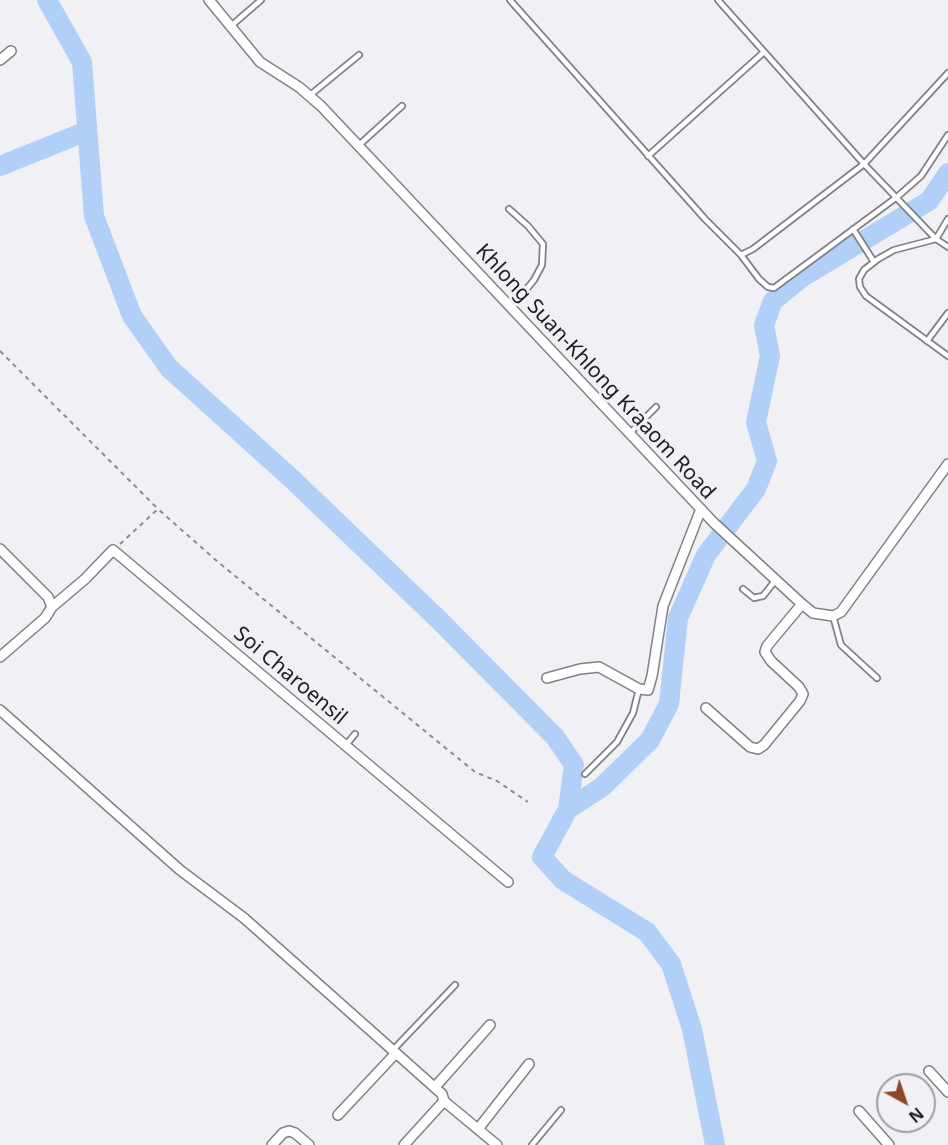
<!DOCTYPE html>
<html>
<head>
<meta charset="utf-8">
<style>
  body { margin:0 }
  #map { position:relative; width:948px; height:1145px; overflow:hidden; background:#f1f0f5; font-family:"Noto Sans",sans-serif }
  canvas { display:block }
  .north { position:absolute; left:876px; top:1073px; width:60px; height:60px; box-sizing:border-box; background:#f1f0f5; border:2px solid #9e9da1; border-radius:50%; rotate:140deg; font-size:16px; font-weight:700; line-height:24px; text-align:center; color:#212123 }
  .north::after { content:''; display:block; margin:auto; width:21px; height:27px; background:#8e4723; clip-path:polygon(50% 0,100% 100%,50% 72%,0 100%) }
</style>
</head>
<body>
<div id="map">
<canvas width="948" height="1145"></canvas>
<div class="north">N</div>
</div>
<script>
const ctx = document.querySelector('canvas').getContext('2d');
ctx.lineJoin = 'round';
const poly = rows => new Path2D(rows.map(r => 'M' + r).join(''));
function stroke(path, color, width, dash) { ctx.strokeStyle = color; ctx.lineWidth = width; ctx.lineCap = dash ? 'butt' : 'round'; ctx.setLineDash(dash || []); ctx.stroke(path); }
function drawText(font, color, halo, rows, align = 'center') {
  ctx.font = font + ' "Noto Sans",sans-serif'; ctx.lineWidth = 6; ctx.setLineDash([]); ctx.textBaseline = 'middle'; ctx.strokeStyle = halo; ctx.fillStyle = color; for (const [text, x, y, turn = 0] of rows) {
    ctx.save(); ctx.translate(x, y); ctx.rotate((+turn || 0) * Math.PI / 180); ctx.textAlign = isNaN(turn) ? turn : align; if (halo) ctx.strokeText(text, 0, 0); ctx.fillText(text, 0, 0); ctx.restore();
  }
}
const river = poly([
  [47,0,82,62,94,216,132,316,169,368,293,480,439,620,555,737,574,765,568,809,542,857,563,880,647,932,671,964,692,1029,715,1145],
  [0,166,87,131],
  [568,809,602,787,650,740,669,704,678,618,706,555,756,489,767,461,756,422,770,356,764,325,773,301,801,278,929,201,948,173]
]);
const path = poly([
  [0,351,158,509],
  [120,544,158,509,218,562,475,772,497,781,528,802]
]);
const lane = poly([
  [510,0,705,219,741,255,753,249,864,164,936,239,948,247],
  [718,0,864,164,948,73],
  [231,26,261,0],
  [309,96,359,55],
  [358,146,402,106],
  [648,156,764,52],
  [509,209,528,226,543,244,542,265,534,280,511,308],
  [948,219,936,239,894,250,878,259,864,270,859,279,860,287,866,296,948,356],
  [853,229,874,262],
  [741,255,759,279,768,287,774,288,897,197,921,176,948,135],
  [927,341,948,313],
  [629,434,656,407],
  [743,589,754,598,758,597,763,596,775,581],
  [833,616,841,645,877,678],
  [346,745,355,734],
  [585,774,617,742,633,713,639,689],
  [393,1050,455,985],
  [532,1145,561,1110]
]);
const street = poly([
  [209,0,260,62,299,87,321,106,714,523,802,604,813,613,833,616,841,612,948,464],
  [0,60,11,51],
  [0,549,48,597,52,607],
  [0,657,45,618,52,607,85,579,113,550,508,882],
  [547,678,580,669,599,667,639,689,648,690,652,676,663,606,701,509],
  [706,708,750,747,758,749,764,745,800,701,803,694,799,687,771,661,765,652,767,646,802,604],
  [0,710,180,870,244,918,442,1094,444,1101,404,1145],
  [929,1071,948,1092],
  [435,1087,490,1025],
  [444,1101,497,1145],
  [859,1111,889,1145],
  [338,1115,396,1053],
  [478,1129,529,1064],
  [272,1145,283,1133,289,1131,295,1133,309,1145]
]);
const streetNames = [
  ["Khlong Suan-Khlong Kraaom Road",595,372,47],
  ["Soi Charoensil",290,676,40]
];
stroke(river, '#b1d0f8', 20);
stroke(lane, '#828085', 8);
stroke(street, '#828085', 12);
stroke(path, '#8c8c8f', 2, [4.5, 4.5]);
stroke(lane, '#fff', 4.5);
stroke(street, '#fff', 9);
drawText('21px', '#212123', '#f1f0f5', streetNames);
</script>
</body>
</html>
